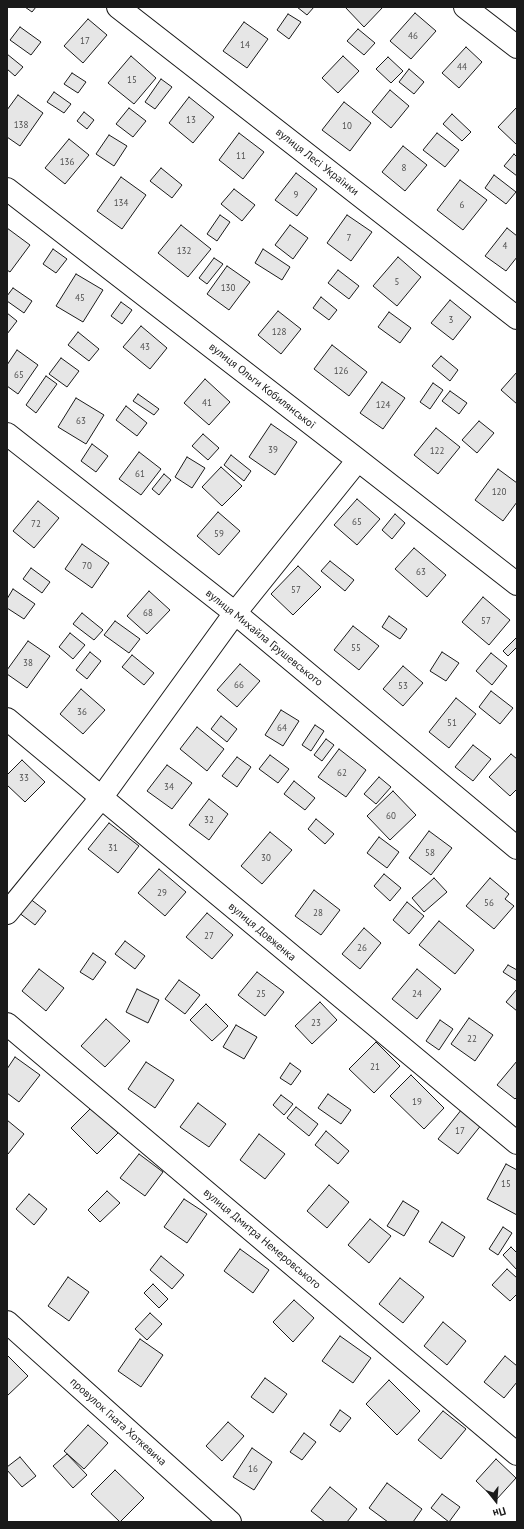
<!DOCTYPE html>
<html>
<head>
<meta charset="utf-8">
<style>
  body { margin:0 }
  #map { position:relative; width:524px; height:1529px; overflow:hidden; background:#fff; font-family:"PT Sans",sans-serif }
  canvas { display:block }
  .frame { position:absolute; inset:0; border:8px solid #1a1a1a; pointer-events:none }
  .north { position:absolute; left:476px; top:1481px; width:40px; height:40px; -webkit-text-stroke:3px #fff; paint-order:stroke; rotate:163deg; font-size:11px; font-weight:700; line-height:16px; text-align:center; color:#1a1a1a }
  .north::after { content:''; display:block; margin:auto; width:14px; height:18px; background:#1a1a1a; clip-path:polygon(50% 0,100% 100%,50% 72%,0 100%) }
</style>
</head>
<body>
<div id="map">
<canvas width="524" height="1529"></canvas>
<div class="frame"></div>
<div class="north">Пн</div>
</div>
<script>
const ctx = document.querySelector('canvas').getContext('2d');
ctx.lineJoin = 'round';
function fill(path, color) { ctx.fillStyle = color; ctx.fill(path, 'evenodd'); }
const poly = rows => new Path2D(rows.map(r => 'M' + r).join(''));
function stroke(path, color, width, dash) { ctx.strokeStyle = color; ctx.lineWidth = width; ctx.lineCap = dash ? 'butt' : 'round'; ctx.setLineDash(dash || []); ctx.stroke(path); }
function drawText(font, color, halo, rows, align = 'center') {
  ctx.font = font + ' "PT Sans",sans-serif'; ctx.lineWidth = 3; ctx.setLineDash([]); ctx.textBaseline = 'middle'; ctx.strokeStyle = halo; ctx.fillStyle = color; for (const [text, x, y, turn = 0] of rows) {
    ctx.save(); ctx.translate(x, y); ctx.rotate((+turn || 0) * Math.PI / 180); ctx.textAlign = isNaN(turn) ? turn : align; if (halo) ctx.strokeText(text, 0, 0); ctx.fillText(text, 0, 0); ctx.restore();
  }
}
const building = poly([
  [25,7,36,7,32,12,25,7],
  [297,7,314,7,307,15,297,7],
  [345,7,383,7,364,27,345,7],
  [415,13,436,31,411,59,390,41,415,13],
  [288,14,301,22,289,39,277,30,288,14],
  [88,19,107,35,83,63,64,46,88,19],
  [244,22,268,39,247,68,223,51,244,22],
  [20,27,41,42,31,55,10,40,20,27],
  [358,29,375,43,364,55,347,41,358,29],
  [466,47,482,62,459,88,442,73,466,47],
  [7,54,23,67,15,76,7,69,7,54],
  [131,56,156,78,134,104,108,83,131,56],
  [343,56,359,71,338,93,322,78,343,56],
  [388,57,403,71,391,83,376,69,388,57],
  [409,69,424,82,414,94,399,82,409,69],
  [72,73,86,82,78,93,64,84,72,73],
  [161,79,172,87,155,109,145,102,161,79],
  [390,90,409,106,391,128,372,112,390,90],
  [54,92,71,104,64,113,47,102,54,92],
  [18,95,43,113,20,146,7,137,7,110,18,95],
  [189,97,214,117,193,143,169,123,189,97],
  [344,102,371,123,350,151,322,130,344,102],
  [517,107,517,145,498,127,517,107],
  [129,108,146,121,133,137,116,124,129,108],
  [84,112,94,120,87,129,77,121,84,112],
  [452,114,471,132,462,141,443,124,452,114],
  [239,133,264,152,243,179,219,160,239,133],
  [437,133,459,150,445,167,423,150,437,133],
  [109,135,127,146,114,166,96,154,109,135],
  [69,139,89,155,65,184,45,168,69,139],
  [403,146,427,165,405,191,382,172,403,146],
  [514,154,517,157,517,176,504,166,514,154],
  [161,168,182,185,172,198,150,181,161,168],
  [296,173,317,189,297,216,275,200,296,173],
  [494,175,516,192,506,204,485,188,494,175],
  [121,177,146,195,122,229,97,211,121,177],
  [460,180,487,200,463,230,437,210,460,180],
  [234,189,255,205,242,221,221,204,234,189],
  [220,215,230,222,217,241,207,234,220,215],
  [347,215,372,232,351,261,327,243,347,215],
  [181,225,211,249,188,277,158,253,181,225],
  [290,225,308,238,293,259,275,245,290,225],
  [7,228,30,245,10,272,7,270,7,228],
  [507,228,517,236,517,257,506,271,485,256,507,228],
  [53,249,67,259,56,273,43,264,53,249],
  [263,249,290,267,282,280,255,263,263,249],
  [398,257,421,277,397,306,373,286,398,257],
  [214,258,223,264,207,284,199,278,214,258],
  [227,266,250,282,229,310,207,294,227,266],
  [338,270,359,286,349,299,328,283,338,270],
  [76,274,103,290,83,322,56,306,76,274],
  [13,288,32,301,24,313,7,301,7,296,13,288],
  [321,297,337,310,329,320,313,308,321,297],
  [450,300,471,317,453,340,431,323,450,300],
  [121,302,132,310,122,324,111,316,121,302],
  [278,311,301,329,281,354,258,335,278,311],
  [389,312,411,328,400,343,378,327,389,312],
  [7,313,17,321,7,334,7,313],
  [141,326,167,348,150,369,123,347,141,326],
  [78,332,99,349,89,361,68,345,78,332],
  [332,345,367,372,349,396,314,369,332,345],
  [17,350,38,365,18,394,7,386,7,365,17,350],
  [441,356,458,370,450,381,432,366,441,356],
  [61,358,79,371,67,387,49,374,61,358],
  [517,372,517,404,501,390,517,372],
  [46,376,57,384,36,413,26,405,46,376],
  [205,379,230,402,209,425,184,403,205,379],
  [382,382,405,398,383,429,360,413,382,382],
  [433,383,443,390,430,409,420,402,433,383],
  [450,391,467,403,459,414,442,401,450,391],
  [138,394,159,409,154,415,133,401,138,394],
  [76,398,104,415,86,444,58,427,76,398],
  [126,406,147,423,137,436,116,420,126,406],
  [479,421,494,433,477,453,462,440,479,421],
  [271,424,297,442,275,475,249,457,271,424],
  [436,428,460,447,438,474,414,455,436,428],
  [203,434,219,448,208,460,192,446,203,434],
  [92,444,108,456,96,472,81,461,92,444],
  [139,452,161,469,141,495,119,479,139,452],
  [231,455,251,471,244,481,224,465,231,455],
  [187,457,205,468,192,488,175,477,187,457],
  [221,467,242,486,222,506,202,487,221,467],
  [498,469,517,483,517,502,503,521,475,500,498,469],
  [164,474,171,480,159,495,152,489,164,474],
  [357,499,380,519,357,545,334,525,357,499],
  [38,501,59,518,34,548,13,531,38,501],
  [218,512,240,531,219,555,197,536,218,512],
  [395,514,405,523,392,539,382,530,395,514],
  [82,544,109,563,92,588,65,569,82,544],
  [414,548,446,575,427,597,395,569,414,548],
  [330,561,354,580,345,591,321,571,330,561],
  [298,566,321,587,293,615,271,594,298,566],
  [31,568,50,582,42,593,23,579,31,568],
  [13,589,35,604,24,619,7,608,7,599,13,589],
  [149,591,170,610,147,634,127,616,149,591],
  [483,597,510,620,489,645,462,622,483,597],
  [82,613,103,630,94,640,73,624,82,613],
  [389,616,407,629,400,639,382,627,389,616],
  [115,621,140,639,129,653,104,635,115,621],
  [353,626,379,646,359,670,334,650,353,626],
  [70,633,85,645,73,659,59,647,70,633],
  [517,637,517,647,508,656,503,651,517,637],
  [28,641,50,656,27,688,7,674,7,670,28,641],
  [90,652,101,661,87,679,76,670,90,652],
  [442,652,459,663,446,681,430,671,442,652],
  [491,653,507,666,492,685,476,671,491,653],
  [132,655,154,673,144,685,122,667,132,655],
  [240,664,260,681,237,707,217,690,240,664],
  [403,666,423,683,403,706,383,689,403,666],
  [81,689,105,710,83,734,60,714,81,689],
  [491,691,513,708,500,724,479,707,491,691],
  [456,698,476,714,449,748,429,732,456,698],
  [281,710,299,721,283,746,265,735,281,710],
  [221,716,237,729,227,742,211,729,221,716],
  [315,725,324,731,311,751,302,745,315,725],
  [197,727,224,749,207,771,180,749,197,727],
  [326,739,334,745,322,761,314,755,326,739],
  [473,745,491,759,473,781,455,767,473,745],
  [339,749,366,770,346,797,318,777,339,749],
  [511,754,517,759,517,789,510,796,489,777,511,754],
  [270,755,289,769,278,783,259,769,270,755],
  [237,757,251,767,237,787,222,776,237,757],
  [22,760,45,782,25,802,7,785,7,775,22,760],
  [167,765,192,783,172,809,147,791,167,765],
  [379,777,391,787,376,804,364,794,379,777],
  [294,781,315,798,305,810,284,794,294,781],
  [393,791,416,815,390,840,367,816,393,791],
  [209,799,228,814,209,840,189,825,209,799],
  [316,819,334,834,325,844,308,829,316,819],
  [109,823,139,846,118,873,88,849,109,823],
  [429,831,452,848,431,875,409,858,429,831],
  [270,832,292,850,262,884,241,866,270,832],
  [379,837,399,852,387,868,367,853,379,837],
  [159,869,186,892,165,916,138,893,159,869],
  [384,874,401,888,390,901,374,886,384,874],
  [434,878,447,892,424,912,412,898,434,878],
  [490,878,509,894,505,899,514,906,494,929,466,906,490,878],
  [314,890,340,910,321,935,295,916,314,890],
  [25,895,46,911,35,925,14,909,25,895],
  [407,902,424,916,409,934,393,920,407,902],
  [207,913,233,935,212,959,186,937,207,913],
  [439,921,474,950,455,974,419,945,439,921],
  [364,928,381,943,360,969,342,954,364,928],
  [125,941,145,956,135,969,115,954,125,941],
  [93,953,106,962,93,980,80,972,93,953],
  [508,965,517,970,517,981,503,972,508,965],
  [39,969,64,988,46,1011,22,991,39,969],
  [417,969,441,989,417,1019,392,999,417,969],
  [257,972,284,992,265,1016,238,995,257,972],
  [179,980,200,995,185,1014,165,999,179,980],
  [137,989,159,1000,148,1023,126,1012,137,989],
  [517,989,517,1011,506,1002,517,989],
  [320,1002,337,1020,312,1044,295,1026,320,1002],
  [206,1004,228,1026,212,1041,190,1020,206,1004],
  [469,1018,493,1035,475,1061,451,1044,469,1018],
  [106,1019,130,1041,105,1067,81,1046,106,1019],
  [440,1020,453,1029,439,1050,426,1041,440,1020],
  [236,1025,257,1037,244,1059,223,1047,236,1025],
  [376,1042,400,1066,374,1093,349,1069,376,1042],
  [15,1057,40,1075,19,1102,7,1093,7,1069,15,1057],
  [517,1061,517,1097,515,1099,497,1085,517,1061],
  [146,1062,174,1080,155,1108,128,1089,146,1062],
  [290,1063,301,1071,291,1085,280,1078,290,1063],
  [411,1075,444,1108,424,1129,390,1096,411,1075],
  [328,1094,351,1110,341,1124,318,1108,328,1094],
  [281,1095,293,1104,284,1115,273,1105,281,1095],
  [198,1103,226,1124,209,1147,180,1127,198,1103],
  [92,1107,118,1133,97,1154,71,1128,92,1107],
  [296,1107,318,1124,309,1136,287,1118,296,1107],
  [462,1109,482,1124,458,1154,438,1139,462,1109],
  [7,1120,24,1134,8,1154,7,1153,7,1120],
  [326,1131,349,1151,338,1164,315,1145,326,1131],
  [259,1134,285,1154,265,1179,240,1160,259,1134],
  [139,1154,163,1172,145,1196,120,1178,139,1154],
  [506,1164,517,1170,517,1215,487,1199,506,1164],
  [329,1185,349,1202,327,1228,307,1211,329,1185],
  [107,1191,120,1203,100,1222,88,1210,107,1191],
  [29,1194,47,1209,34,1225,16,1209,29,1194],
  [184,1199,207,1214,187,1243,164,1227,184,1199],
  [403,1201,419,1211,404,1236,387,1226,403,1201],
  [370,1219,391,1236,369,1263,348,1245,370,1219],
  [442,1222,465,1237,453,1257,429,1242,442,1222],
  [503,1227,512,1233,498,1255,489,1249,503,1227],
  [511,1247,517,1253,517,1270,503,1255,511,1247],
  [240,1249,269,1270,253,1293,224,1271,240,1249],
  [161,1256,184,1275,172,1289,150,1270,161,1256],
  [507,1269,517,1278,517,1294,510,1301,492,1285,507,1269],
  [68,1277,89,1292,69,1321,48,1306,68,1277],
  [400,1278,424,1297,403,1323,379,1304,400,1278],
  [153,1284,168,1299,159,1308,144,1293,153,1284],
  [294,1300,314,1318,293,1342,273,1322,294,1300],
  [150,1313,162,1324,147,1340,135,1329,150,1313],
  [443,1322,466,1341,447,1365,424,1346,443,1322],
  [340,1336,371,1358,353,1383,322,1361,340,1336],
  [140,1339,163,1355,141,1387,118,1371,140,1339],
  [7,1355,28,1376,7,1396,7,1355],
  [505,1356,517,1366,517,1382,504,1398,484,1382,505,1356],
  [265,1378,287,1394,273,1413,251,1397,265,1378],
  [389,1380,420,1411,397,1435,366,1404,389,1380],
  [340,1410,351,1418,340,1432,330,1425,340,1410],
  [443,1411,466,1429,441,1459,418,1440,443,1411],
  [228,1422,244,1436,222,1461,206,1446,228,1422],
  [88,1425,108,1443,84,1469,64,1451,88,1425],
  [304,1433,316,1442,302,1460,290,1452,304,1433],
  [252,1448,272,1462,254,1490,233,1477,252,1448],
  [67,1454,87,1475,73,1488,53,1466,67,1454],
  [20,1457,36,1476,22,1487,7,1470,7,1467,20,1457],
  [496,1459,516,1478,496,1500,476,1481,496,1459],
  [115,1470,144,1498,120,1522,91,1494,115,1470],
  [387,1483,422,1509,413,1522,388,1522,369,1508,387,1483],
  [330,1487,357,1509,347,1522,325,1522,311,1511,330,1487],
  [442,1494,460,1507,449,1522,431,1508,442,1494]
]);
const minor = poly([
  [118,7,517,318],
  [465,7,517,47],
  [7,189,358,460,517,584],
  [7,434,235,613,517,848],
  [7,719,517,1143],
  [7,913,101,798,235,613,358,460],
  [7,1024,517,1454],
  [7,1322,230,1522]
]);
const numberNames = [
  ["46",413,36],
  ["17",85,41],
  ["14",245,45],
  ["44",462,67],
  ["15",132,80],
  ["13",191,120],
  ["138",21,125],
  ["10",347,126],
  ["11",241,156],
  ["136",67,162],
  ["8",404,168],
  ["9",296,195],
  ["134",121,203],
  ["6",462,205],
  ["7",349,238],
  ["4",505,246],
  ["132",184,251],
  ["5",397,282],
  ["130",228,288],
  ["45",80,298],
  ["3",451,320],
  ["128",279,332],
  ["43",145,347],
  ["126",341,371],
  ["65",19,375],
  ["41",207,403],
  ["124",383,405],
  ["63",81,421],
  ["39",273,450],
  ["122",437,451],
  ["61",140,474],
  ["120",499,492],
  ["65",357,522],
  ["72",36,524],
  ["59",219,534],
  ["70",87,566],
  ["63",421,572],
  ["57",296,590],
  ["68",148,613],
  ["57",486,621],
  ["55",356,648],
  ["38",28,663],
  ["66",239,685],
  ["53",403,686],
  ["36",82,712],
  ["51",452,723],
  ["64",282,728],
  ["62",342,773],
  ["33",24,778],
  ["34",169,787],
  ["60",391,816],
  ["32",209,820],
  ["31",113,848],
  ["58",430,853],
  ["30",266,858],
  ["29",162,893],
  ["56",489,903],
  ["28",318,913],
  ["27",209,936],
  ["26",362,948],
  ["25",261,994],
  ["24",417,994],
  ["23",316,1023],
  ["22",472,1039],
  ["21",375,1067],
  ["19",417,1102],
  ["17",460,1131],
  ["15",506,1184],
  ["16",253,1469]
];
const streetNames = [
  ["вулиця Лесі Українки",317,162,38],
  ["вулиця Ольги Кобилянської",262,386,38],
  ["вулиця Михайла Грушевського",264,638,39],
  ["вулиця Довженка",262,932,40],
  ["вулиця Дмитра Немеровського",262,1239,40],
  ["провулок Гната Хоткевича",118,1422,42]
];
fill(building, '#e6e6e6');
stroke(building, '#1a1a1a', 1);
stroke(minor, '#1a1a1a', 24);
stroke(minor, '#fff', 22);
drawText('9px', '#4d4d4d', null, numberNames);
drawText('11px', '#1a1a1a', '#fff', streetNames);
</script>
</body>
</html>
